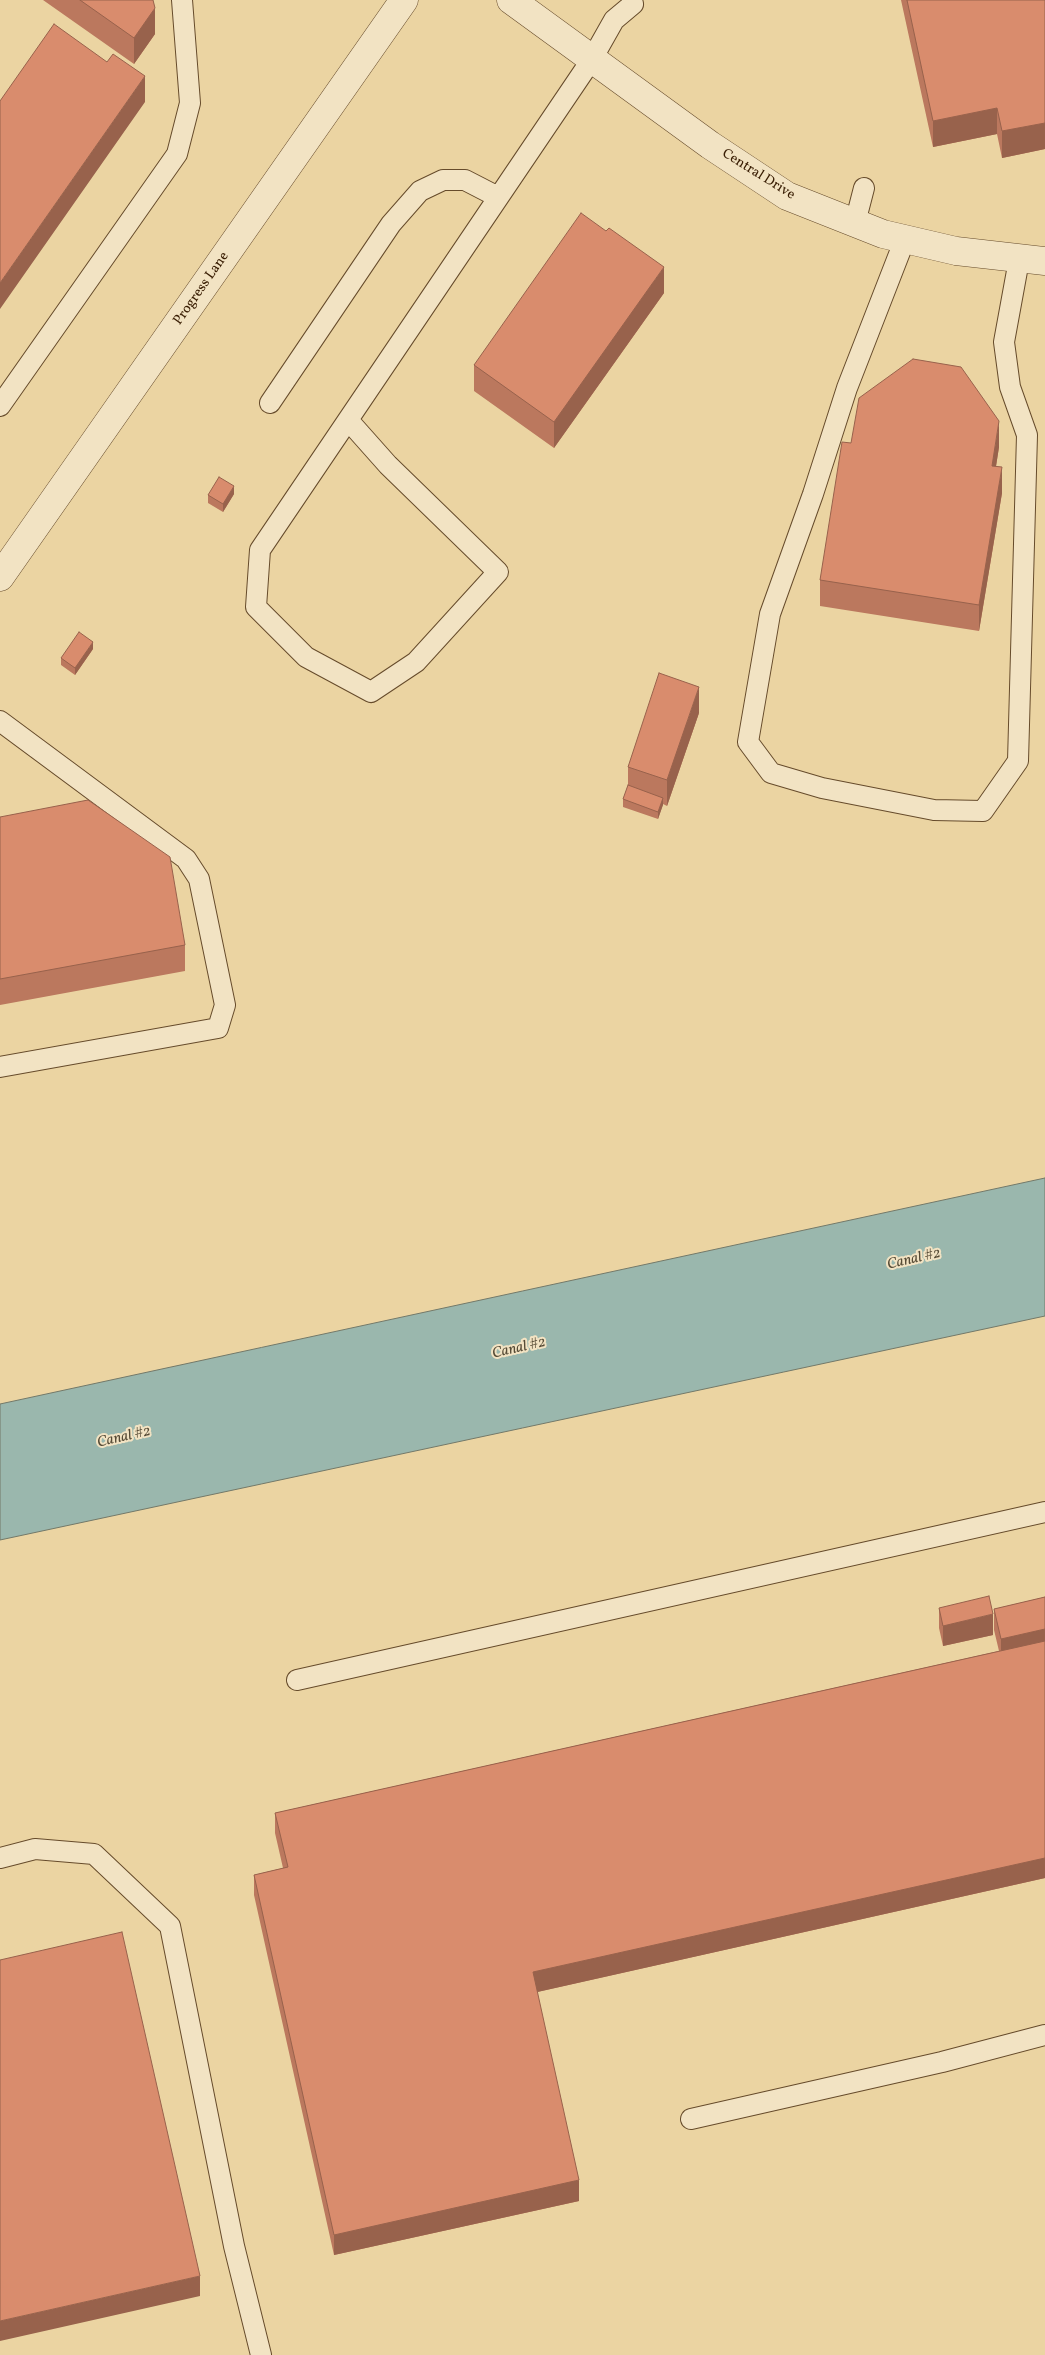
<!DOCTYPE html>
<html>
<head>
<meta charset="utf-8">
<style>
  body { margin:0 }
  canvas { display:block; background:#ebd4a2 }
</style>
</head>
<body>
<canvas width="1045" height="2355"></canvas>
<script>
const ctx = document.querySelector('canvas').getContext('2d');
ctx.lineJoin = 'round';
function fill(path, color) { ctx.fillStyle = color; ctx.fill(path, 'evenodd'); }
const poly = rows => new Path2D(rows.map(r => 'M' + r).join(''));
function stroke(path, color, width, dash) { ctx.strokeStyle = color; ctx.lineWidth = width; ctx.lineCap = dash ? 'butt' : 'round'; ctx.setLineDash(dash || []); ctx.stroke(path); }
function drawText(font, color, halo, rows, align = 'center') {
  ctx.font = font + ' Vollkorn,serif'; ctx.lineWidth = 4; ctx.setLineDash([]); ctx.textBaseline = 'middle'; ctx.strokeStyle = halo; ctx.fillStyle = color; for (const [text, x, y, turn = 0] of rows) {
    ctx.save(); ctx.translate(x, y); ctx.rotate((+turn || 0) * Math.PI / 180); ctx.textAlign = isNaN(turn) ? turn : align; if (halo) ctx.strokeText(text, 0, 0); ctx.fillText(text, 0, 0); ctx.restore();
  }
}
const water = poly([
  [1045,1178,1045,1316,0,1540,0,1404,1045,1178]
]);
const service = poly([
  [855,223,864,188],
  [905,239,847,388,813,494,770,614,748,742,771,773,822,788,934,810,983,811,1018,761,1027,435,1010,387,1004,342,1019,260],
  [270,403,391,224,420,191,443,180,465,180,498,197],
  [0,406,177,154,190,103,182,0],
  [348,420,388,465,498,572,416,662,371,692,306,657,256,607,260,550,592,59,614,20,633,4,632,0],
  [0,721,186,859,199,879,225,1005,218,1028,0,1067],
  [297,1680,1045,1512],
  [0,1858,35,1849,94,1854,170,1926,234,2246,261,2355],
  [691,2119,942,2062,1045,2035]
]);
const minor = poly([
  [0,577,404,0]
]);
const tertiary = poly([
  [511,0,710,145,787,196,883,234,956,251,1045,261]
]);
const wall = poly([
  [43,0,153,0,155,34,134,64],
  [901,0,1045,0,1045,149,1002,158,997,134,933,147],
  [606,231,664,293,554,448,474,391,474,365],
  [851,443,999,447,996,466,1002,493,979,631,820,606,820,580],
  [234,494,223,512,208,503,208,495],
  [93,649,75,675,61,665,61,658],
  [699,713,667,806,663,804,658,819,623,807,623,799,628,786,628,767],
  [0,817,185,945,185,971,0,1005],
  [1045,1597,1045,1878,537,1992,579,2201,334,2255,254,1895,254,1875,283,1868,275,1833,275,1813,999,1651,994,1630,994,1609],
  [939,1608,993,1635,943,1646,939,1628]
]);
const shadedWall = poly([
  [155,8,155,34,134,64,134,38],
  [145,76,145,102,0,309,0,283],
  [997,108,997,134,933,147,933,121],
  [1045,123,1045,149,1002,158,1002,131],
  [664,267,664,293,554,448,554,422],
  [999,421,999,447,992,492,992,466],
  [1002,467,1002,493,979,631,979,605],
  [234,486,234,494,223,512,223,504],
  [93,642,93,649,75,675,75,668],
  [699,687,699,713,667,806,667,780],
  [663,798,663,805,658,819,658,812],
  [993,1614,993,1635,943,1646,943,1626],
  [1045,1629,1045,1649,1001,1660,1001,1639],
  [1045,1858,1045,1878,533,1993,533,1972],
  [579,2180,579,2201,334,2255,334,2235],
  [200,2276,200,2296,0,2341,0,2321]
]);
const building = poly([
  [80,0,153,0,155,8,134,38,80,0],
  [907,0,1045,0,1045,123,1002,131,997,108,933,121,907,0],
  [54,24,107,62,113,54,145,76,0,283,0,101,54,24],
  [581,213,606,231,609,228,664,267,554,422,474,365,581,213],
  [913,359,961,367,999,421,992,466,1002,467,979,605,820,580,842,442,851,443,859,398,913,359],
  [219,477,234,486,223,504,208,495,219,477],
  [79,632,93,642,75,668,61,658,79,632],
  [659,673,699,687,667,780,628,767,659,673],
  [628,785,663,798,658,812,623,799,628,785],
  [88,800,170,857,185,945,0,979,0,817,88,800],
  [989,1596,993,1614,943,1626,939,1608,989,1596],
  [1045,1597,1045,1629,1001,1639,994,1609,1045,1597],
  [1045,1641,1045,1858,533,1972,579,2180,334,2235,254,1875,288,1867,275,1813,1045,1641],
  [122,1932,200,2276,0,2321,0,1960,122,1932]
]);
const streetNames = [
  ["Central Drive",758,175,32],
  ["Progress Lane",202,289,-55]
];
const waterNames = [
  ["Canal #2",914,1260,-13],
  ["Canal #2",519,1349,-13],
  ["Canal #2",124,1438,-13]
];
fill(water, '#9ab7ad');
stroke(water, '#737969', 1);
stroke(service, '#664b2b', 22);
stroke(minor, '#664b2b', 29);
stroke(tertiary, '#664b2b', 29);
stroke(service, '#f2e3c3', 20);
stroke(minor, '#f2e3c3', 28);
stroke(tertiary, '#f2e3c3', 28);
fill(wall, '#bb785e');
fill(shadedWall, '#98624c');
fill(building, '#d98c6d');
stroke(building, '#98624c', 1);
drawText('14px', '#391d03', '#f2e3c3', streetNames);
drawText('italic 15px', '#564b36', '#f2e3c3', waterNames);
</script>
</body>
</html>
